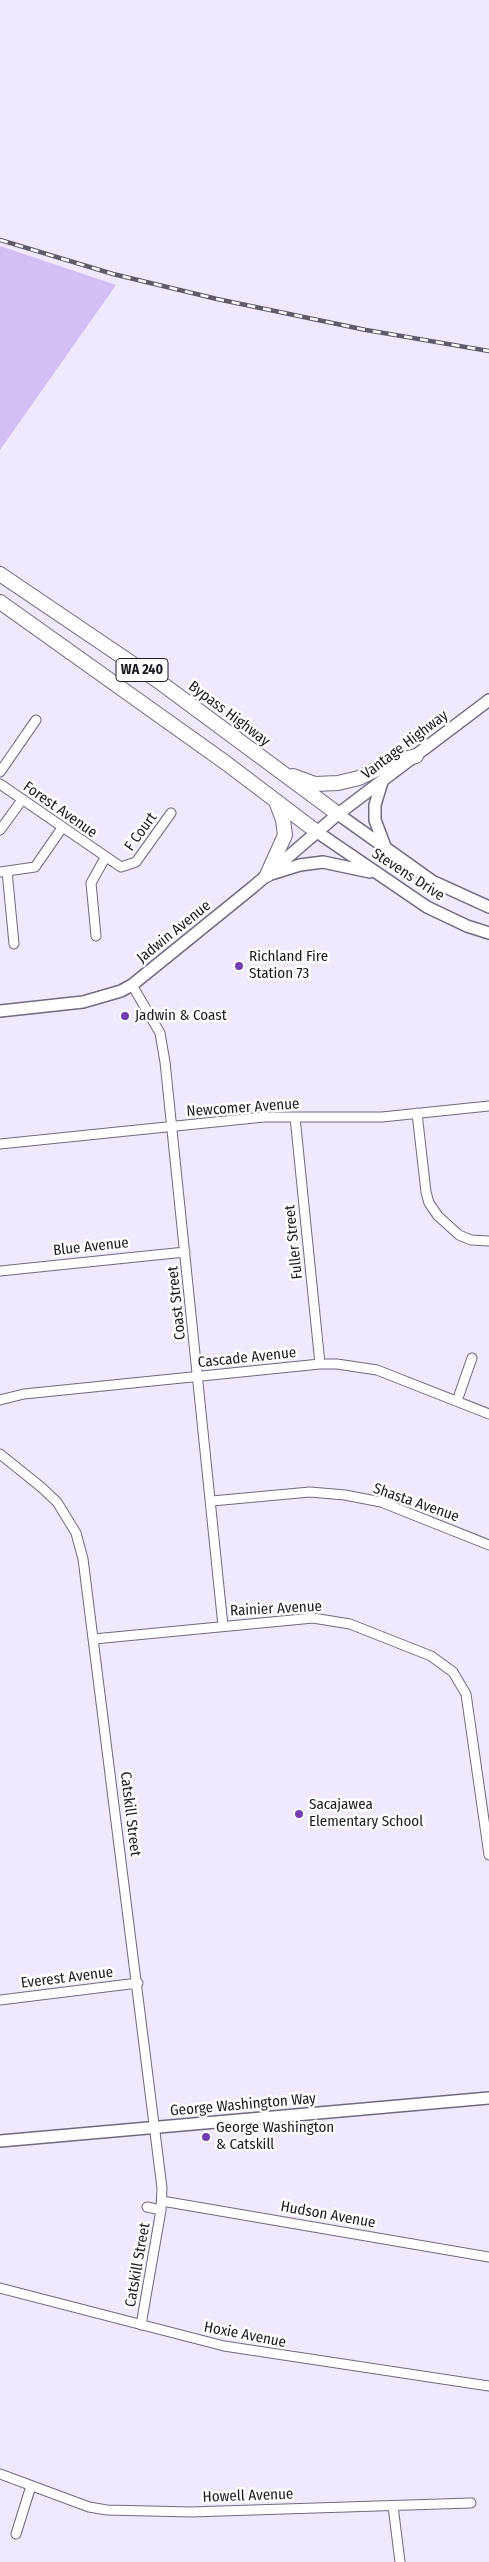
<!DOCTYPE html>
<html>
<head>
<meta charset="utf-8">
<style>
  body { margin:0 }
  canvas { display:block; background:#f0e9fe }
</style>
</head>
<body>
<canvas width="489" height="2562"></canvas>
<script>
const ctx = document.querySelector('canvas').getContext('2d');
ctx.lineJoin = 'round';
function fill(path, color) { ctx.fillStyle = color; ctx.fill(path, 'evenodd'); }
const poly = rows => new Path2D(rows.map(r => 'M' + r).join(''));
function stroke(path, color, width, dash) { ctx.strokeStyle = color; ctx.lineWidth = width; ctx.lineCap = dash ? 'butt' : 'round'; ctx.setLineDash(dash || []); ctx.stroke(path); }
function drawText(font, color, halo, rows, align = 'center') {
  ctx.font = font + ' "Fira Sans Condensed",sans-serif'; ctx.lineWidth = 5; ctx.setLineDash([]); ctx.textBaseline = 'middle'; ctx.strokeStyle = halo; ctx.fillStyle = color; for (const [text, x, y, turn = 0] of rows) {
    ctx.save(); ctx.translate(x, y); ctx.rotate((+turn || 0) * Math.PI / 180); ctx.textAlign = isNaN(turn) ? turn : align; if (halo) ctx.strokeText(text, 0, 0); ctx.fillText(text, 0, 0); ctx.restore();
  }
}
const green = poly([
  [0,246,116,285,0,450]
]);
const minor = poly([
  [0,772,36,720],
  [0,784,121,867,136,862,171,813],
  [0,830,22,800],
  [7,871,14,944],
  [0,872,35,867,62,828],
  [96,936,91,883,105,858],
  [132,985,160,1033,165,1062,223,1626],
  [417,1113,426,1192,429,1203,438,1216,459,1235,471,1240,489,1241],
  [295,1117,320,1364],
  [0,1144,264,1117,382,1117,489,1106],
  [0,1271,185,1252],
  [0,1400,24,1394,320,1364,337,1364,377,1370,489,1414],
  [457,1401,472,1358],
  [0,1454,41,1487,57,1502,76,1533,83,1559,162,2188,161,2210,141,2325],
  [212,1501,310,1492,345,1495,381,1502,489,1545],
  [94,1639,313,1618,350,1624,431,1656,453,1672,466,1694,489,1855],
  [0,2000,138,1983],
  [162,2201,489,2257],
  [147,2207,161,2210],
  [0,2288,224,2346,489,2386],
  [0,2474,89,2507,107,2510,191,2512,471,2503],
  [393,2506,400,2562],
  [16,2534,31,2486]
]);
const major = poly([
  [382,782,375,805,375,820,386,849],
  [338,814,432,881,489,907],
  [317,832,427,907,467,926,489,933],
  [271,874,300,865,323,862,370,872],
  [0,1011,83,1002,121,991,132,985,253,887,338,814,489,700],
  [0,2141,489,2098]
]);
const highway = poly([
  [0,574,161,683,338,814],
  [0,602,226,763,317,832],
  [293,776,315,784,338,783,359,778,389,763,416,756],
  [267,875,285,835,283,820,276,801]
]);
const rail = poly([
  [0,240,113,274,217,299,366,330,489,351]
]);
const markers = [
  [239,966,5,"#733db4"],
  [125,1016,5,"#733db4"],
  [299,1814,5,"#733db4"],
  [206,2137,5,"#733db4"]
];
const shields = [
  [142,670,52]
];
const shieldNames = [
  ["WA 240",142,670]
];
const streetNames = [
  ["Bypass Highway",229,714,37],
  ["Vantage Highway",405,745,-37],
  ["Forest Avenue",60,810,35],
  ["F Court",141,832,-54],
  ["Stevens Drive",408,875,33],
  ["Jadwin Avenue",174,932,-39],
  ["Newcomer Avenue",243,1108,-4],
  ["Fuller Street",294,1242,-96],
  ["Blue Avenue",91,1247,-6],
  ["Coast Street",177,1303,-96],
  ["Cascade Avenue",247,1358,-6],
  ["Shasta Avenue",416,1503,19],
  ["Rainier Avenue",276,1609,-3],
  ["Catskill Street",130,1814,83],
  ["Everest Avenue",67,1978,-7],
  ["George Washington Way",243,2105,-5],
  ["Hudson Avenue",328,2215,10],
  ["Catskill Street",138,2265,-80],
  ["Hoxie Avenue",245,2335,11],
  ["Howell Avenue",248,2496,-2]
];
const poiNames = [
  ["Richland Fire",249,957],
  ["Station 73",249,974],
  ["Jadwin & Coast",135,1016],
  ["Sacajawea",309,1805],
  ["Elementary School",309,1822],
  ["George Washington",216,2128],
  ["& Catskill",216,2145]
];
fill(green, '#d3bff6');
stroke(minor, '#70697f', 11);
stroke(major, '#70697f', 14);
stroke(highway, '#70697f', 16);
stroke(minor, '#fff', 9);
stroke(major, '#fff', 11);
stroke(highway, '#fff', 14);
stroke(rail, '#5f5b68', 4.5);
stroke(rail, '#fff', 2.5, [8]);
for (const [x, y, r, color] of markers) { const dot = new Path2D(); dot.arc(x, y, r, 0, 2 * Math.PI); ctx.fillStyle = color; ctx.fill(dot); stroke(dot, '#fff', 2); }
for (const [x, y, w] of shields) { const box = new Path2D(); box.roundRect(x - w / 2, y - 11.5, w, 23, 4); ctx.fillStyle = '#fff'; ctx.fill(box); stroke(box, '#1d1a23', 1); }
drawText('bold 14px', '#1d1a23', null, shieldNames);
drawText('15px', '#1d1a23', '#fff', streetNames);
drawText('15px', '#1d1a23', '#fff', poiNames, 'left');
</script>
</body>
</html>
